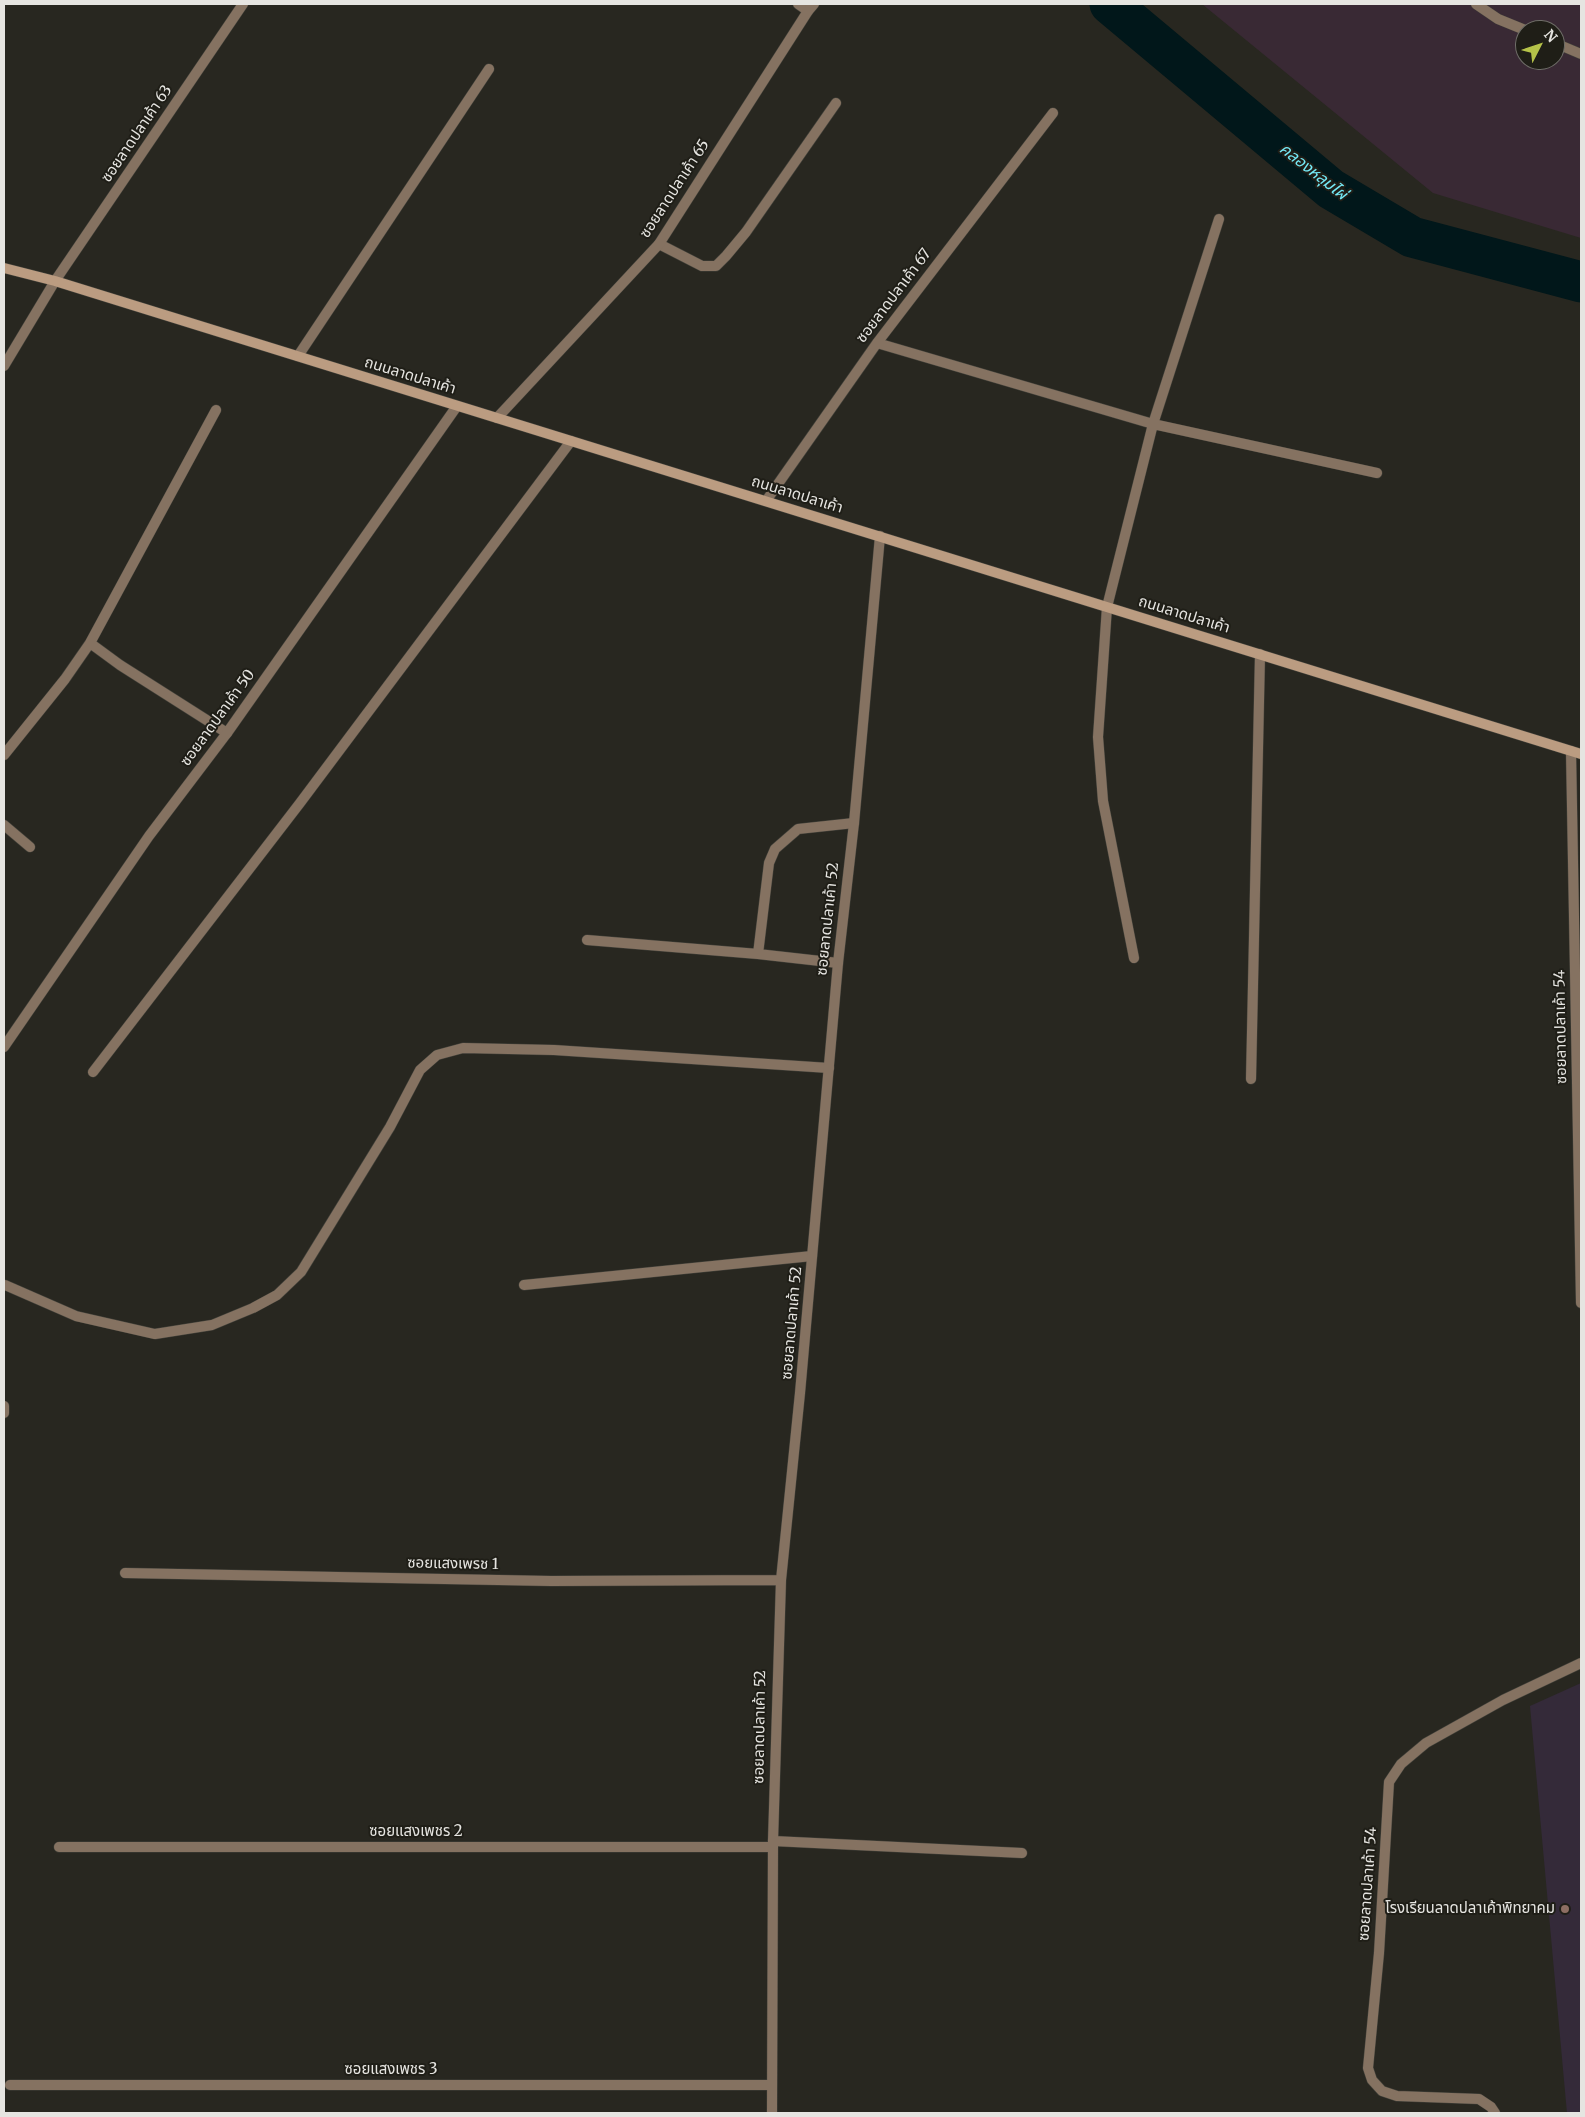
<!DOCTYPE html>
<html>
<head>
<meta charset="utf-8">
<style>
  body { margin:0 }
  #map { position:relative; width:1585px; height:2117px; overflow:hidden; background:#282720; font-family:Merriweather,serif }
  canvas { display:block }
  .frame { position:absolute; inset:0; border:5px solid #e6e5e1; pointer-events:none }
  .north { position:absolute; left:1515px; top:20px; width:50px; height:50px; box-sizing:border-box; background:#1f1e17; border:1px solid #6f6e68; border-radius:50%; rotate:49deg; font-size:14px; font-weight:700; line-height:20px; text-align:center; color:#e6e5e1 }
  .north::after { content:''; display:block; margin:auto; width:18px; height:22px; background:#b5c249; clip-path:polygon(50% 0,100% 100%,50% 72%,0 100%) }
</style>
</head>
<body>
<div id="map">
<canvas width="1585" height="2117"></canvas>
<div class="frame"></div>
<div class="north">N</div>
</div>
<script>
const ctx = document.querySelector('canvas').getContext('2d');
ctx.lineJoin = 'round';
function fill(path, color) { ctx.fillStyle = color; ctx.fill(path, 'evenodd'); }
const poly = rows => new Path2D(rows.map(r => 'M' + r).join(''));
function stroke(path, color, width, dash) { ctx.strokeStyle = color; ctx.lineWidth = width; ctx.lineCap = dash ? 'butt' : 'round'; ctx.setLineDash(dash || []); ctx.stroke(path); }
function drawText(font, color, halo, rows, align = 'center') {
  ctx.font = font + ' Merriweather,"Noto Sans Thai",serif'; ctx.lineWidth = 4; ctx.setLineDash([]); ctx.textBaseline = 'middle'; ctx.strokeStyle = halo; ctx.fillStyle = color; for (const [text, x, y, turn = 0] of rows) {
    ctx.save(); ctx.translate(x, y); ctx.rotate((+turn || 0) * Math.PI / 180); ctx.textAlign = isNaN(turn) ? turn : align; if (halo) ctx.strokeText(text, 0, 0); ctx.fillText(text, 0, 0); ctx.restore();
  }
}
const industrial = poly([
  [1202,4,1581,4,1581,238,1433,193],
  [1525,30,1555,30,1555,60,1525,60]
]);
const education = poly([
  [1581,1683,1581,2113,1567,2113,1530,1706]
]);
const canal = poly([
  [1110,4,1331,189,1412,237,1581,282]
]);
const lane = poly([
  [798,4,808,11],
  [659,244,702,266,716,266,726,256,746,232,836,103],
  [298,356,489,69],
  [1107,607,1098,737,1103,801,1134,958],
  [90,643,216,410],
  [4,755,65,679,90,643,120,665,227,733],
  [4,825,30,847],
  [587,940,758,954,838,963],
  [758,954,769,863,775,849,798,829,854,823],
  [93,1072,300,803,571,441],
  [5,1285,76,1316,155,1334,212,1325,253,1308,277,1295,301,1272,390,1127,420,1070,437,1055,463,1048,554,1050,829,1068],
  [524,1285,812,1256],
  [773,1841,1022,1853]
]);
const street = poly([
  [1476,4,1498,19,1525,30],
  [1555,43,1581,54],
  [877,343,1153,424,1377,473],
  [4,366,55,281,243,4],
  [497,418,659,244,808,11,814,4],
  [766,501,877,343,1053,113],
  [1107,607,1153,424,1219,219],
  [1571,751,1581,1303],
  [4,1047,149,836,227,733,457,406],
  [1251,1079,1260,654],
  [4,1406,4,1413],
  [125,1573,551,1581,781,1580],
  [59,1847,773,1847],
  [10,2085,772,2085],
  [772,2113,773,1841,781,1580,800,1393,838,963,854,823,880,536],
  [1495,2113,1491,2107,1479,2099,1397,2096,1382,2091,1372,2080,1368,2068,1379,1953,1389,1782,1401,1764,1426,1743,1503,1700,1581,1663]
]);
const secondary = poly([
  [4,268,55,281,1581,754]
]);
const markers = [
  [1565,1909,5,"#8d6e63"]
];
const streetNames = [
  ["ซอยลาดปลาเค้า 63",137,134,-56],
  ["ซอยลาดปลาเค้า 65",675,189,-57],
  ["ซอยลาดปลาเค้า 67",894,296,-53],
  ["ถนนลาดปลาเค้า",410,376,17],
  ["ถนนลาดปลาเค้า",797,495,17],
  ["ถนนลาดปลาเค้า",1184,615,17],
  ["ซอยลาดปลาเค้า 50",218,718,-54],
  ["ซอยลาดปลาเค้า 52",828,919,-84],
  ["ซอยลาดปลาเค้า 54",1561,1027,-91],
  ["ซอยลาดปลาเค้า 52",792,1323,-85],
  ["ซอยแสงเพรช 1",453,1564,1],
  ["ซอยลาดปลาเค้า 52",760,1727,-89],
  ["ซอยแสงเพชร 2",416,1832],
  ["ซอยลาดปลาเค้า 54",1368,1884,-86],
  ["ซอยแสงเพชร 3",391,2070]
];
const poiNames = [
  ["โรงเรียนลาดปลาเค้าพิทยาคม",1555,1909]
];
const waterNames = [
  ["คลองหลุมไผ่",1313,172,38]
];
fill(industrial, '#392934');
fill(education, '#342a39');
stroke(canal, '#01171a', 41);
stroke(lane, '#43423b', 11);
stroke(street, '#43423b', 11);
stroke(secondary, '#43423b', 11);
stroke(lane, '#857261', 10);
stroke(street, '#857261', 10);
stroke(secondary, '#bb9c81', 10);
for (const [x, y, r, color] of markers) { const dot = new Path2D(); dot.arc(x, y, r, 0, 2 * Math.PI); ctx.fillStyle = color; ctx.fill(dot); stroke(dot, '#1f1e17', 2); }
drawText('15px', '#e6e5e1', '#1f1e17', streetNames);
drawText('15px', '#e6e5e1', '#1f1e17', poiNames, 'right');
drawText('italic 16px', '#75eaf7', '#1f1e17', waterNames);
</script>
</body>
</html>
